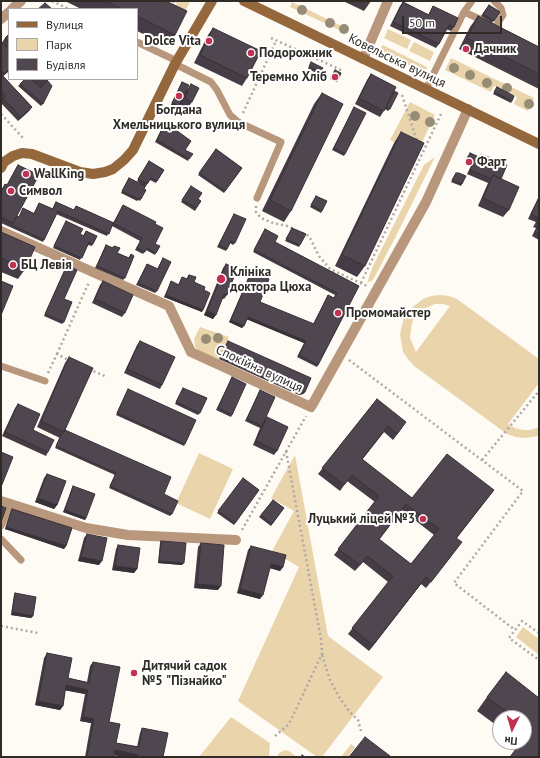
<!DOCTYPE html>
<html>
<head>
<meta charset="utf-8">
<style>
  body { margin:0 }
  #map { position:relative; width:540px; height:758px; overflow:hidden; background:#fefbf5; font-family:"PT Sans",sans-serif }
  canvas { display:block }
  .frame { position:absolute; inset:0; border:2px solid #2f2c27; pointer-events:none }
  .legend { position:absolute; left:8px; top:8px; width:130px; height:72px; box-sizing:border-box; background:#fff; border:1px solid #acaba9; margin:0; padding:5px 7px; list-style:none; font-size:12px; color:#2f2c27 }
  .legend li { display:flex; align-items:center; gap:8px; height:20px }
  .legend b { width:20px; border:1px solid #acaba9 }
  .north { position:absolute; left:492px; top:710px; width:40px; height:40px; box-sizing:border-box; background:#fff; border:1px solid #acaba9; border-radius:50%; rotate:185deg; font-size:11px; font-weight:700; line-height:16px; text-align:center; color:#2f2c27 }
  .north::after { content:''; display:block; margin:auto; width:14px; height:18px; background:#c13152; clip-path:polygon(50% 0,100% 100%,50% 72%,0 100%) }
  .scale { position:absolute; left:402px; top:16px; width:100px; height:18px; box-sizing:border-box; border:2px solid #2f2c27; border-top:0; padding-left:5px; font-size:12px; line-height:14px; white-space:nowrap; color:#2f2c27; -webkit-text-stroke:3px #fff; paint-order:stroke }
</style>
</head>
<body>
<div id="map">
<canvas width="540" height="758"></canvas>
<div class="frame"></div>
<ul class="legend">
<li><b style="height:5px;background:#95673d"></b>Вулиця</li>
<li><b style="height:11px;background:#ead4ac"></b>Парк</li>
<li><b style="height:11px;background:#504650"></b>Будівля</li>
</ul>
<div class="north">Пн</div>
<div class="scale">50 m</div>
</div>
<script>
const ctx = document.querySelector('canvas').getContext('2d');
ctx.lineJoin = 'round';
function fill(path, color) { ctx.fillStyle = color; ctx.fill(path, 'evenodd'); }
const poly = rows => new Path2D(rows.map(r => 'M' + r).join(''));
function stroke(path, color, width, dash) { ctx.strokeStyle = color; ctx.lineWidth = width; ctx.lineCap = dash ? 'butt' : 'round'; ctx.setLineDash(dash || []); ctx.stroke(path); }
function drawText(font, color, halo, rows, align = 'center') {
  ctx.font = font + ' "PT Sans",sans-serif'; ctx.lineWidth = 4; ctx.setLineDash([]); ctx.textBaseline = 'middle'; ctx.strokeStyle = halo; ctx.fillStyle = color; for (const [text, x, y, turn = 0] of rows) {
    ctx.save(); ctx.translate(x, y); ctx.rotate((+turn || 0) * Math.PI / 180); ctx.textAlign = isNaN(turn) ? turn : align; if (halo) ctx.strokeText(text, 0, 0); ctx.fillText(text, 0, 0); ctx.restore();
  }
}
const green = poly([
  [175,1,190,1,184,14,177,5],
  [292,2,348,29,346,33,290,7],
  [388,29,411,40,407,49,384,38],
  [414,42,434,52,430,61,409,51],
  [383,45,427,67,426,70,421,72,386,54,381,47],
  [451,58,534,98,528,111,514,104,517,97,494,86,491,92,445,70],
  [410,102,435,115,417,153,390,140],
  [435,157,396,236,373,280,367,283,372,268,424,165],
  [440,295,449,296,457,299,539,359,539,383,508,424,515,428,523,430,530,430,539,427,539,436,525,438,516,437,507,434,414,366,408,359,403,352,400,334,404,317,409,310,423,299,431,296],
  [435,304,443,304,450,306,416,352,410,338,412,323,415,316,421,310],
  [200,327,229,337,219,359,199,351,195,347,194,339],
  [199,453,233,469,210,519,176,503],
  [295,455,328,636,383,677,322,757,317,757,238,701,299,567,272,551,294,511,271,498],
  [523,627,539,639,539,655,516,637],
  [231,717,270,743,269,757,199,757],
  [351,744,355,747,348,757,341,757],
  [285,750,289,751,297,757,277,757,279,753]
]);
const path = poly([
  [52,1,69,9],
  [173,1,176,7],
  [271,38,343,71],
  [402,95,417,141],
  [243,113,276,41],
  [1,114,23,138],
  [256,206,256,212,261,218,273,223,287,226,294,229],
  [302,233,309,236,319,256,330,269,367,286],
  [361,283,441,114],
  [57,354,89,282],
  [349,360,523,491,454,583,515,630],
  [89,369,107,377],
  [48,373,57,354,70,361],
  [482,460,539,391],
  [242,530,306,416],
  [1,626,38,633],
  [539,633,522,621,509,638,539,660],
  [322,655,330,680,339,697,349,711,358,720,361,731],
  [275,736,289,724,322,654,321,639,286,451]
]);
const service = poly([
  [494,1,501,8,503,15,495,27],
  [464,12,472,1],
  [137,42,177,61],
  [175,64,211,82,217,90,230,115,238,122,281,142,257,198],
  [426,89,464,12,484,21],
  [1,366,45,381],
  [1,526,11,505],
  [1,539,21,560]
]);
const pedestrian = poly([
  [12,9,21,1],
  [1,19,9,12]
]);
const minor = poly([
  [363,59,388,1],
  [1,231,169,306,191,352,311,407,426,202,468,109],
  [1,501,86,528,128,535,236,540]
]);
const secondary = poly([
  [244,1,539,144],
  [1,168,4,162,13,156,22,153,32,154,80,172,93,174,105,172,113,169,124,160,133,150,175,64,212,1]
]);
const trees = [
  [302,10],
  [330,23],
  [344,29],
  [454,68],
  [470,75],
  [487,83],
  [507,88],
  [529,104],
  [415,116],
  [430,122],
  [218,338],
  [206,339]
];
const wall = poly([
  [65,1,166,1,175,35,168,46,137,31,137,9,92,9,91,8,91,9,81,9],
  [343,1,371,1,364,11],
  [403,2,428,15,433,6,454,27,451,31,446,29,439,44,436,48,390,26,400,6],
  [489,5,500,12,492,23,481,16],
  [478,16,539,47,539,89,459,49,470,27],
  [213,28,247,78,242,86,194,63,208,35],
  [9,34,9,71,3,76,32,107,29,111,18,121,1,103,1,101,2,100,1,98,1,44,5,38],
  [311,62,320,72,319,74,308,69],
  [335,70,338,80,337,82,330,79],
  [371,74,394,91,390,109,388,111,385,109,380,117,355,104,367,80],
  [25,79,49,79,47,81,43,104,41,106,18,86],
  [182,82,187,90,191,84,192,102,187,109,180,106,178,108,171,105],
  [497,87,512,101,511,103,493,94],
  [322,93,291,211,284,222,262,211,314,104],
  [354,107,345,154,344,156,332,150],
  [165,122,185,150,189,159,188,161,155,142],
  [401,132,365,266,357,277,335,266,394,143],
  [216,149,242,168,224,193,198,175],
  [470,153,478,157,481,154,501,179,509,210,503,217,478,206,488,183,467,174,471,166,465,163,467,157],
  [149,161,164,170,156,183,150,180,144,189,141,199,140,201,138,200,137,201,121,193,129,178,141,184,137,181],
  [18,165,17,216,19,217,23,208,34,213,39,203,52,209,56,202,74,210,76,206,113,223,123,205,155,224,155,244,156,253,155,255,146,250,143,254,135,250,140,241,112,226,107,236,56,214,43,242,1,223,1,191,5,184,7,185],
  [456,173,462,184,461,186,451,182],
  [191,186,198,199,201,201,195,211,181,202],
  [316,196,322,211,321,213,310,207],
  [539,196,539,240,532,236,536,228,533,227,536,222,528,219],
  [234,214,235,243,233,245,230,243,226,251,217,247],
  [66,221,80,234,83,236,86,231,93,244,92,246,88,245,80,260,53,248],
  [292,228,300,245,299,247,285,241],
  [265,229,275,242,359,286,317,367,297,357,304,343,247,319,242,328,229,322,250,274,251,272,260,302,313,324,328,295,334,298,335,295,253,252],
  [1,232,26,268,18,279,1,272],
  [106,245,112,248,114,246,117,253,129,258,131,254,125,278,123,280,95,268],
  [163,258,157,291,155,293,136,285,147,264,157,269],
  [226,264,227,295,224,299,222,298,213,319,204,315,223,268],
  [67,265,64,299,64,322,62,324,44,316],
  [189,275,194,282,204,290,202,312,164,297,171,281,178,285,182,277,186,279],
  [103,281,125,313,122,317,92,303,100,285],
  [140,341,162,385,160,389,124,373,137,345],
  [228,341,305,392,303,394,299,395,219,359],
  [69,357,65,430,164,494,172,514,170,516,109,488,115,475,55,448,60,438,37,427,65,363],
  [232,377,232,415,231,417,216,410],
  [183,388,200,413,198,415,175,404],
  [128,389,185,444,184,446,116,415],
  [260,390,265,419,277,451,274,455,253,445,260,428,245,421],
  [377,399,402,428,393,440,384,432,362,460,412,498,494,490,457,538,457,548,426,588,421,584,369,651,348,634,388,582,363,562,355,571,334,555,375,502,347,481,340,491,318,474],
  [402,510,434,535,411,564,379,540],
  [18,404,33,430,48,452,46,456,2,436,15,408],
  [47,474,57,505,54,509,35,502,44,478],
  [243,478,259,490,234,525,217,513],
  [73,486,86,518,85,520,63,512,72,488],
  [273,500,284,508,271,526,259,517],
  [12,509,66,546,64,549,5,529,11,511],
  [87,534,99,565,78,561,84,538],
  [161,541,182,565,158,563,160,543],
  [201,543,218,590,194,588,198,547],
  [118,545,137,569,134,573,112,570,116,549],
  [251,546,283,567,280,571,270,568,260,599,237,593,248,550],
  [15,593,33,616,31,618,11,615,14,595],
  [47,653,68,678,87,682,90,666,93,662,109,722,116,743,137,747,140,733,142,728,163,757,125,757,114,755,114,757,85,757,91,723,80,721,85,694,65,690,63,706,60,710,35,705,44,658],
  [487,697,539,698,539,757,518,742,524,742,524,718,500,718,500,728,477,711]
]);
const shadedWall = poly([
  [9,69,9,71,1,78,4,74],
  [172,103,179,106,178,108,171,105],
  [32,107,29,111,18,121,21,117],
  [166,295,203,310,202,312,164,297],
  [207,311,216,315,213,319,204,315],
  [248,317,306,341,304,343,246,319],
  [231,320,244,326,242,328,229,322],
  [305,392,303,394,299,395,300,393],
  [38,498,57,505,54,509,35,502],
  [65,510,86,518,85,520,63,512],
  [6,527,66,546,64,549,5,529],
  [462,542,457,548,426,588,431,582],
  [81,557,102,561,99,565,78,561],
  [159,561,184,563,182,565,158,563],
  [271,564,283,567,280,571,269,568],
  [115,566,137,569,134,573,112,570],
  [426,577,421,584,369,651,373,645],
  [197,584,221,586,218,590,194,588],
  [240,589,263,595,260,599,237,593],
  [12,612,33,616,31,618,11,615],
  [66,685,88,690,85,694,63,690],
  [38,701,63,706,60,710,35,705],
  [83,717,94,719,91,723,80,721],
  [115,750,138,755,136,757,125,757,112,755]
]);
const building = poly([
  [106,1,166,1,187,11,175,35,137,16,137,9,122,9,106,1],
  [403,2,429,15,433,6,458,18,454,27,449,25,439,44,393,22,403,2],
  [45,3,52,9,38,9,45,3],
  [489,5,500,12,494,21,483,14,489,5],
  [478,16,539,47,539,74,467,38,478,16],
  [213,28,261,51,247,78,200,55,213,28],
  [9,34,9,42,5,38,9,34],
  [2,43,9,50,9,69,4,74,1,70,1,44,2,43],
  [311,62,323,68,320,72,309,67,311,62],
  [335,70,341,73,338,80,331,77,335,70],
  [1,74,32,107,21,117,3,98,6,96,1,91,1,74],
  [371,74,396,87,384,111,359,98,371,74],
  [25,79,31,79,41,88,47,80,52,86,43,104,20,84,25,79],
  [182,82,189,85,179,106,172,103,182,82],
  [191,84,199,88,192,102,185,98,191,84],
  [497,87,514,96,512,101,494,92,497,87],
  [394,91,398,93,390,109,386,107,394,91],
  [322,93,343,104,291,211,270,200,322,93],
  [354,107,366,113,345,154,334,148,354,107],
  [165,122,191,141,185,150,193,154,189,159,157,140,165,122],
  [401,132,424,143,365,266,342,255,401,132],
  [216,149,242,168,225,191,199,173,216,149],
  [470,153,479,157,481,154,507,165,501,179,493,175,491,179,470,170,474,162,468,159,470,153],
  [149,161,164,170,157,181,151,178,147,184,138,179,149,161],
  [18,165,39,175,13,223,1,217,1,192,5,184,7,185,18,165],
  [456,173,459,173,466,176,462,184,452,180,456,173],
  [493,175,519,187,509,210,483,198,493,175],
  [129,178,145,186,144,189,146,190,141,199,139,198,138,199,122,191,129,178],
  [191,186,202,193,198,199,201,201,196,208,182,200,191,186],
  [316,196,327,201,322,211,311,205,316,196],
  [539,198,539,224,536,223,538,218,531,214,539,198],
  [56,202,74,210,76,206,114,223,123,205,156,222,155,224,163,228,155,244,160,246,156,253,147,248,145,252,137,248,142,238,113,223,109,234,58,211,44,240,12,225,17,216,19,217,23,208,34,214,39,203,53,209,56,202],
  [234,214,246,219,235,243,231,241,227,249,219,245,234,214],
  [66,221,83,229,80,234,84,236,86,231,97,236,93,244,89,242,82,258,54,246,66,221],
  [539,224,539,234,535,232,539,224],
  [292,228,306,234,300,245,286,239,292,228],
  [265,229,278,236,275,242,359,286,318,365,299,355,306,341,248,317,244,326,231,320,251,272,269,279,260,302,314,324,328,295,334,298,337,293,254,250,265,229],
  [1,232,35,247,26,268,1,258,1,232],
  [106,245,113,248,114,246,120,248,117,253,129,258,131,254,134,256,125,278,97,266,106,245],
  [163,258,171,262,157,291,138,283,147,264,158,269,163,258],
  [226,264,237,269,227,295,224,294,216,315,207,311,226,264],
  [67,265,77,270,64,299,72,302,64,322,45,314,67,265],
  [189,275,196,277,194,282,205,287,204,290,210,293,203,310,166,295,171,281,179,285,182,277,187,279,189,275],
  [1,281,13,286,1,315,1,281],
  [103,281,133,295,125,313,95,299,103,281],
  [140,341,175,357,162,385,127,369,140,341],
  [228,341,311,378,305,392,300,393,220,357,228,341],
  [69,357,93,368,64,432,41,421,69,357],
  [232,377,246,384,232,415,218,408,232,377],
  [183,388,207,398,200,413,176,402,183,388],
  [128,389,196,420,185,444,117,413,128,389],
  [260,390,275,397,262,426,247,419,260,390],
  [377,399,406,422,397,434,388,426,362,459,412,498,447,454,494,490,456,538,462,542,431,582,426,577,373,645,352,628,393,576,367,556,360,565,338,549,379,496,352,475,344,485,322,468,377,399],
  [406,504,439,529,411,564,379,539,406,504],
  [18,404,40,414,33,430,54,440,48,452,5,432,18,404],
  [267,417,288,427,277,451,256,441,267,417],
  [65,430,171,477,164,494,178,501,172,514,110,486,116,473,56,446,61,435,65,430],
  [1,452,13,457,1,487,1,452],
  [47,474,66,481,57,505,38,498,47,474],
  [243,478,259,490,235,523,218,511,243,478],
  [73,486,95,494,86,518,65,510,73,486],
  [273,500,284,508,272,524,261,515,273,500],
  [1,506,6,508,1,522,1,506],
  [12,509,72,528,66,546,6,527,12,509],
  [87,534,107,538,102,561,81,557,87,534],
  [161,541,186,543,184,563,159,561,161,541],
  [201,543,224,545,221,586,197,584,201,543],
  [118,545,140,548,137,569,115,566,118,545],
  [251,546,286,555,283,567,271,564,263,595,240,589,251,546],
  [15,593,36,597,33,616,12,612,15,593],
  [47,653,72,658,68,678,89,683,93,662,120,667,109,722,120,724,116,743,139,747,142,728,168,733,163,757,137,757,138,755,115,750,114,757,87,757,94,719,83,717,88,690,66,685,63,706,38,701,47,653],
  [506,672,539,698,539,757,510,757,521,742,524,742,524,738,530,730,524,725,524,718,515,718,487,697,506,672],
  [365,737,390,756,389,757,349,757,365,737],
  [302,755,305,757,301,757,302,755]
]);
const markers = [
  [209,41,4,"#c13152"],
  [466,49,4,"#c13152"],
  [251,53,4,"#c13152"],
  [335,77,4,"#c13152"],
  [179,96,4,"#c13152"],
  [469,162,4,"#c13152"],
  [26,174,4,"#c13152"],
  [11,191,4,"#c13152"],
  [13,265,4,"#c13152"],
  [221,279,5,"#c13152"],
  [338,313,4,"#c13152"],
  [423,519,4,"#c13152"],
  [134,673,4,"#c13152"]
];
const poiNames = [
  ["Dolce Vita",201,41,"right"],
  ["Дачник",474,49],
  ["Подорожник",259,53],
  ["Теремно Хліб",327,77,"right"],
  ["Богдана",179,110,"center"],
  ["Хмельницького вулиця",179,125,"center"],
  ["Фарт",477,162],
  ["WallKing",34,174],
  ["Символ",19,191],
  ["БЦ Левія",21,265],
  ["Клініка",230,272],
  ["доктора Цюха",230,287],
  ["Промомайстер",346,313],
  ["Луцький ліцей №3",415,519,"right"],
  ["Дитячий садок",142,666],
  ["№5 \"Пізнайко\"",142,681]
];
const streetNames = [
  ["Ковельська вулиця",397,61,26],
  ["Спокійна вулиця",259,369,25]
];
fill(green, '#ead4ac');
stroke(path, '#aca9a4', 2.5, [2, 3]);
stroke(service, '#b8977c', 7);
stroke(pedestrian, '#b8977c', 10);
stroke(minor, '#b8977c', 10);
stroke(secondary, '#95673d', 10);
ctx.fillStyle = '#978c76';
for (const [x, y] of trees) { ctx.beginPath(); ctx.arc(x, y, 5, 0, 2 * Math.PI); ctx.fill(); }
fill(wall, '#453c45');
fill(shadedWall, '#383138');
fill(building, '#504650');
stroke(building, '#383138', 1);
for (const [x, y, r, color] of markers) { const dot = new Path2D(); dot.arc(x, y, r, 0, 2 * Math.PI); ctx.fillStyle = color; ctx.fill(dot); stroke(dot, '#fff', 1.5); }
drawText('bold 13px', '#2f2c27', '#fff', poiNames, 'left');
drawText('13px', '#2f2c27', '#fff', streetNames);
</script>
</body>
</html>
